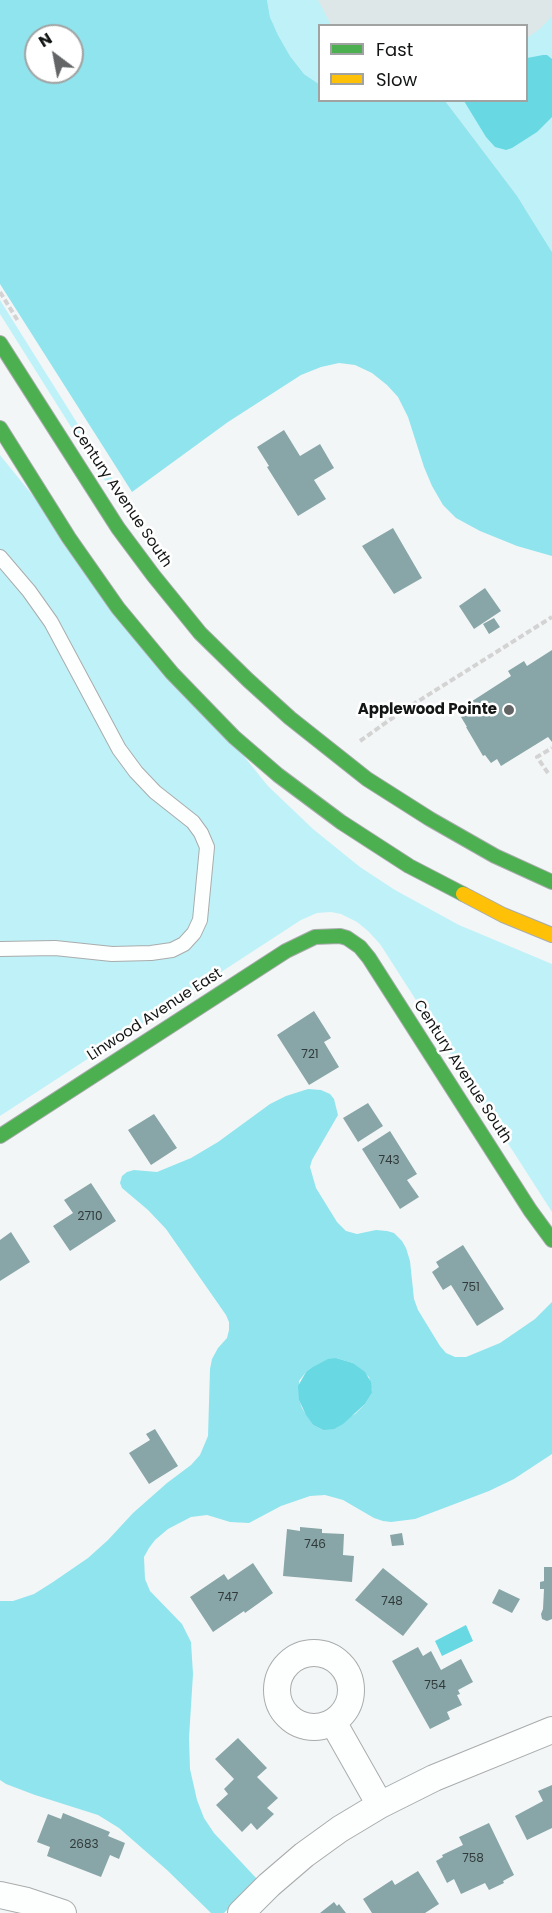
<!DOCTYPE html>
<html>
<head>
<meta charset="utf-8">
<style>
  body { margin:0 }
  #map { position:relative; width:552px; height:1913px; overflow:hidden; background:#f3f6f7; font-family:Poppins,sans-serif }
  canvas { display:block }
  .legend { position:absolute; left:318px; top:24px; width:210px; height:78px; box-sizing:border-box; background:#fff; border:2px solid #a1a2a2; margin:0; padding:8px 10px; list-style:none; font-size:18px; color:#141616 }
  .legend li { display:flex; align-items:center; gap:12px; height:30px }
  .legend b { width:30px; border:2px solid #a1a2a2 }
  .north { position:absolute; left:24px; top:24px; width:60px; height:60px; box-sizing:border-box; background:#fff; border:2px solid #a1a2a2; border-radius:50%; rotate:328deg; font-size:16px; font-weight:700; line-height:24px; text-align:center; color:#141616 }
  .north::after { content:''; display:block; margin:auto; width:21px; height:27px; background:#626465; clip-path:polygon(50% 0,100% 100%,50% 72%,0 100%) }
</style>
</head>
<body>
<div id="map">
<canvas width="552" height="1913"></canvas>
<ul class="legend">
<li><b style="height:8px;background:#4caf50"></b>Fast</li>
<li><b style="height:8px;background:#ffc107"></b>Slow</li>
</ul>
<div class="north">N</div>
</div>
<script>
const ctx = document.querySelector('canvas').getContext('2d');
ctx.lineJoin = 'round';
function fill(path, color) { ctx.fillStyle = color; ctx.fill(path, 'evenodd'); }
const poly = rows => new Path2D(rows.map(r => 'M' + r).join(''));
function stroke(path, color, width, dash) { ctx.strokeStyle = color; ctx.lineWidth = width; ctx.lineCap = dash ? 'butt' : 'round'; ctx.setLineDash(dash || []); ctx.stroke(path); }
function drawText(font, color, halo, rows, align = 'center') {
  ctx.font = font + ' Poppins,sans-serif'; ctx.lineWidth = 5; ctx.setLineDash([]); ctx.textBaseline = 'middle'; ctx.strokeStyle = halo; ctx.fillStyle = color; for (const [text, x, y, turn = 0] of rows) {
    ctx.save(); ctx.translate(x, y); ctx.rotate((+turn || 0) * Math.PI / 180); ctx.textAlign = isNaN(turn) ? turn : align; if (halo) ctx.strokeText(text, 0, 0); ctx.fillText(text, 0, 0); ctx.restore();
  }
}
const built = poly([
  [295,0,552,0,552,191,453,252,358,101,526,100,526,26,320,26]
]);
const green = poly([
  [267,0,318,0,331,25,320,26,319,84,304,74,290,56,278,35,270,17],
  [552,16,552,252,517,196,445,101,526,100,527,38,541,28],
  [0,300,106,469,129,504,118,500,100,473,0,314],
  [0,455,268,786,313,829,360,867,395,890,459,925,552,964,552,1212,380,944,368,931,357,922,341,914,331,912,317,913,301,920,0,1116]
]);
const forest = poly([
  [0,0,267,0,270,17,278,35,290,56,304,74,319,84,320,100,445,101,517,196,552,252,552,556,517,546,480,531,456,518,443,505,432,486,424,467,408,417,398,397,387,385,372,373,355,365,339,363,321,367,301,375,228,422,132,492,0,284],
  [36,36,72,36,72,72,36,72],
  [308,1089,321,1090,330,1094,334,1099,338,1115,312,1160,310,1167,316,1188,337,1222,346,1231,357,1234,376,1230,387,1231,394,1233,402,1241,406,1248,410,1261,414,1299,418,1310,440,1346,446,1353,455,1357,466,1357,500,1343,535,1319,552,1302,552,1454,514,1479,489,1491,415,1519,391,1522,383,1521,374,1518,343,1500,325,1495,310,1496,281,1506,249,1523,230,1522,207,1515,191,1517,168,1529,155,1540,149,1548,144,1557,145,1579,150,1591,182,1624,191,1642,193,1674,189,1738,190,1769,197,1800,204,1818,214,1833,257,1879,224,1913,211,1913,167,1870,119,1828,98,1815,35,1795,6,1784,0,1780,0,1601,13,1601,34,1594,53,1582,88,1558,108,1540,133,1513,167,1483,191,1465,200,1455,208,1436,210,1369,212,1359,218,1348,227,1338,229,1330,229,1322,226,1315,166,1229,148,1210,122,1188,120,1183,122,1176,127,1172,134,1170,157,1172,191,1158,218,1142,270,1104,286,1096],
  [336,1358,353,1363,369,1377,372,1393,365,1404,355,1414,323,1430,313,1425,302,1408,299,1399,299,1381,306,1372]
]);
const water = poly([
  [543,55,547,55,552,59,552,117,537,132,512,148,506,150,495,147,486,137,464,101,526,100,527,58],
  [336,1358,353,1363,365,1372,371,1382,372,1393,365,1404,343,1424,334,1429,323,1430,313,1425,306,1415,299,1400,298,1386,306,1372,313,1367,328,1359],
  [466,1625,473,1641,442,1656,435,1641]
]);
const building = poly([
  [284,430,300,456,320,444,334,468,314,480,326,499,298,516,267,467,269,466,257,447],
  [393,528,422,578,394,594,362,546],
  [485,588,501,611,474,629,459,606],
  [494,618,500,627,489,634,483,624],
  [552,650,552,742,548,737,501,766,497,759,491,763,485,755,483,756,466,727,467,727,461,717,467,713,463,707,511,676,508,671,524,661,527,666],
  [314,1011,331,1038,324,1042,339,1067,309,1085,277,1035],
  [368,1103,383,1126,358,1142,343,1118],
  [154,1114,177,1148,151,1165,128,1130],
  [390,1131,417,1174,407,1180,419,1197,400,1209,362,1149],
  [91,1183,116,1221,70,1251,53,1226,73,1213,64,1200],
  [11,1232,30,1262,0,1281,0,1240],
  [463,1245,504,1309,477,1326,451,1285,443,1290,432,1272,439,1267,436,1262],
  [155,1429,178,1466,149,1484,129,1453,150,1440,146,1434],
  [300,1527,322,1529,322,1533,344,1534,343,1555,354,1556,352,1582,283,1576,287,1529,300,1531],
  [402,1533,404,1545,392,1546,390,1535],
  [253,1563,273,1593,245,1613,244,1611,213,1632,190,1597,224,1574,228,1580],
  [544,1567,552,1567,552,1619,547,1621,542,1619,541,1614,543,1609,544,1589,540,1589,540,1582,544,1581],
  [383,1568,428,1604,403,1636,355,1600],
  [499,1589,520,1599,512,1613,492,1603],
  [418,1647,423,1656,431,1651,441,1670,461,1659,473,1682,458,1690,460,1694,457,1695,462,1705,447,1712,450,1719,430,1729,392,1661],
  [238,1738,267,1768,257,1777,278,1798,267,1808,274,1814,257,1830,251,1823,242,1832,216,1805,228,1794,224,1789,234,1779,215,1759],
  [552,1785,552,1828,527,1840,515,1816,543,1801,538,1791],
  [63,1813,110,1832,108,1836,125,1843,119,1859,110,1855,101,1877,47,1856,50,1847,37,1842,48,1814,61,1819],
  [489,1823,514,1875,503,1881,504,1883,489,1890,485,1883,461,1894,454,1879,447,1883,436,1861,443,1857,442,1855,463,1845,459,1837],
  [418,1871,439,1904,425,1913,372,1913,363,1899,392,1880,395,1885],
  [334,1902,337,1906,339,1904,346,1913,320,1913]
]);
const path = poly([
  [0,292,18,321],
  [360,741,401,712,552,617],
  [548,773,537,757,552,748]
]);
const lane = poly([
  [0,557,29,591,51,622,119,749,136,772,155,792,193,822,201,833,207,847,200,920,194,933,184,944,172,950,151,953,112,954,55,948,0,949]
]);
const street = poly([
  '277 1690a37 37 0 1 1 74 0a37 37 0 1 1-74 0Z',
  [333,1722,380,1805],
  [0,1895,27,1901,63,1913],
  [241,1913,269,1885,304,1855,340,1829,380,1805,434,1778,552,1730]
]);
const fast = poly([
  [0,343,118,528,153,575,200,633,248,680,290,718,367,779,430,819,495,856,552,882],
  [0,428,69,538,118,608,172,673,234,737,278,775,341,822,409,866,463,894],
  [0,1136,286,951,315,937,340,936,347,938,360,947,369,958,530,1210,552,1240]
]);
const slow = poly([
  [463,894,503,915,552,935]
]);
const markers = [
  [509,710,6,"#626465"]
];
const numberNames = [
  ["721",310,1055],
  ["743",389,1161],
  ["2710",90,1217],
  ["751",471,1288],
  ["746",315,1545],
  ["747",228,1598],
  ["748",392,1602],
  ["754",435,1686],
  ["2683",84,1845],
  ["758",473,1859]
];
const streetNames = [
  ["Century Avenue South",121,497,56],
  ["Linwood Avenue East",155,1015,-33],
  ["Century Avenue South",462,1072,57]
];
const poiNames = [
  ["Applewood Pointe",497,710]
];
fill(built, '#dee7e8');
fill(green, '#bff2f8');
fill(forest, '#90e4ed');
fill(water, '#68d8e2');
fill(building, '#88a5a7');
stroke(lane, '#a9acac', 16);
stroke(street, '#a9acac', 28);
stroke(fast, '#a9acac', 16);
stroke(slow, '#a9acac', 16);
stroke(path, '#d3d3d3', 4, [6, 3]);
stroke(lane, '#fdfefe', 14);
stroke(street, '#fdfefe', 26);
stroke(fast, '#4caf50', 14);
stroke(slow, '#ffc107', 14);
for (const [x, y, r, color] of markers) { const dot = new Path2D(); dot.arc(x, y, r, 0, 2 * Math.PI); ctx.fillStyle = color; ctx.fill(dot); stroke(dot, '#fff', 2); }
drawText('12px', '#313a3a', null, numberNames);
drawText('15px', '#141616', '#fff', streetNames);
drawText('bold 15px', '#141616', '#fff', poiNames, 'right');
</script>
</body>
</html>
